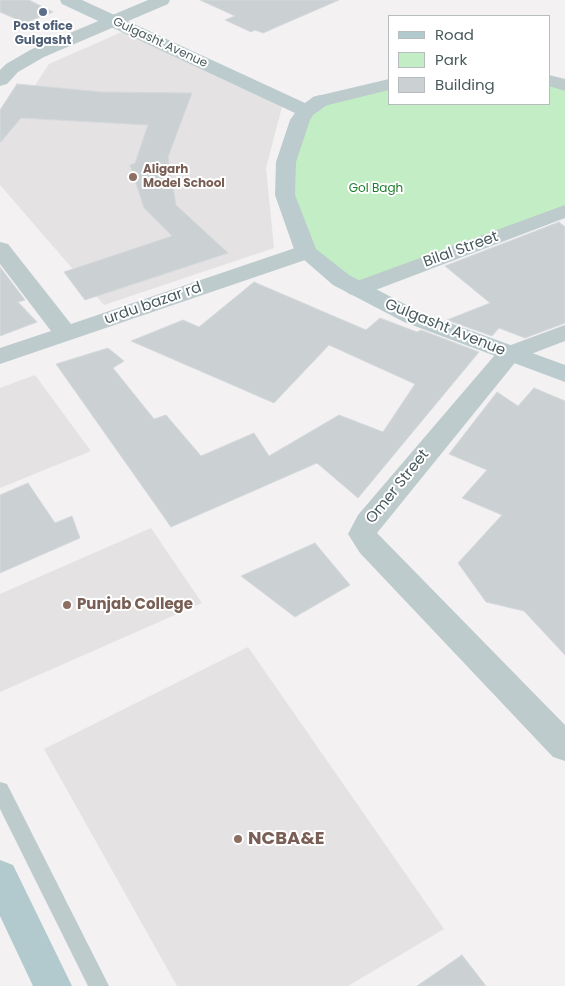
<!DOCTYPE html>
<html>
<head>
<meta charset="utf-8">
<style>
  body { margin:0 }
  #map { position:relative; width:565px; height:986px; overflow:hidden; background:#f3f1f2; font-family:Poppins,sans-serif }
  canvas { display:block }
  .legend { position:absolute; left:388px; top:15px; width:162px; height:90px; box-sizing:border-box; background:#fff; border:1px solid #b7bdbe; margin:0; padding:6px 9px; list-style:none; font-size:15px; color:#4a5b5d }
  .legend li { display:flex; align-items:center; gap:10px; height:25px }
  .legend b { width:25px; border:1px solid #b7bdbe }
</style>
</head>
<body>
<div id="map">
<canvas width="565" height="986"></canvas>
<ul class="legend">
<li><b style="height:6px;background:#b2c9ce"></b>Road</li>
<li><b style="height:14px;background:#c3edc5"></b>Park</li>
<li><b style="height:14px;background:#cbd0d2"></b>Building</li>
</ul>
</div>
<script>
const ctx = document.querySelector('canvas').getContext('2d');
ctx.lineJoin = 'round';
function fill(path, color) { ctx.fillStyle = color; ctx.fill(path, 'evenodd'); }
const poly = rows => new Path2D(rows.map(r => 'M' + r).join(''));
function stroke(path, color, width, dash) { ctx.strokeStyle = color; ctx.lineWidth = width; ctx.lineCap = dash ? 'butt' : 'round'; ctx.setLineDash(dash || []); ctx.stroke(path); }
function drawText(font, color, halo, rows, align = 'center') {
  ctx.font = font + ' Poppins,sans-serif'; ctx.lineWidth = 4; ctx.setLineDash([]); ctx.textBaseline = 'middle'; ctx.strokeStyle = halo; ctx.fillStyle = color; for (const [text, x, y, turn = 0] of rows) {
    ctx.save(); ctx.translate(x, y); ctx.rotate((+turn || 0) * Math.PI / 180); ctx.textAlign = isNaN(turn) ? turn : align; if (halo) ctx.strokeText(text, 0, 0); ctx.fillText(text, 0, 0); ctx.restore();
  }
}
const education = poly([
  [124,31,283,103,266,168,274,248,104,305,0,185,0,133,24,102,49,64],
  [35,375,91,451,0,488,0,388],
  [151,528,202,603,0,692,0,594],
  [248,647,444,929,348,986,177,986,44,749]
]);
const green = poly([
  [549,83,565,86,565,211,357,289,306,252,286,162,306,111,389,84,389,104,549,104]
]);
const building = poly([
  [0,0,29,0,53,12,25,23,0,12,0,0],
  [200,0,339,0,263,33,255,30,251,32,225,20,235,16,200,0],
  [17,84,102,92,192,93,168,157,176,205,228,253,85,300,64,272,172,236,144,208,130,165,135,163,148,125,21,118,0,143,0,110,17,84],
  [559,222,565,227,565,323,525,338,499,328,492,336,447,320,490,303,445,266,559,222],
  [0,267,25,300,18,302,37,322,0,336,0,267],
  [254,282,366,330,380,318,417,332,421,330,479,352,358,498,317,463,171,527,56,364,108,348,124,361,113,368,154,419,166,415,201,456,254,433,269,456,339,415,383,432,415,384,329,345,274,403,131,341,183,320,199,327,254,282],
  [534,388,565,401,565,655,524,611,486,602,458,563,502,515,462,498,487,470,449,454,497,392,518,406,534,388],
  [28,483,55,523,72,516,80,538,0,573,0,495,28,483],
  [315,543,350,585,295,617,241,576,315,543],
  [462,955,486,986,417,986,462,955]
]);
const lane = poly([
  [0,782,7,784,109,986,88,986,0,809,0,782]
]);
const street = poly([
  [148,0,170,0,168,4,44,57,18,72,7,84,0,86,0,70,6,64,32,49,148,0],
  [549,75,565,79,565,91,549,86,549,75],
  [389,79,389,90,320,107,313,105,311,101,313,97,389,79],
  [565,205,565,218,365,294,357,296,349,294,345,289,349,284,565,205],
  [0,242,8,244,71,324,298,247,306,245,314,247,317,252,314,257,0,364,0,348,51,331,0,264,0,242],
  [565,325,565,341,518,359,377,533,565,725,565,761,553,757,360,553,348,534,358,515,500,349,565,325]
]);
const secondary = poly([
  [60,0,82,0,305,103,313,97,320,95,327,97,329,101,327,105,313,115,310,120,296,162,295,195,316,249,349,275,420,312,565,365,565,382,404,322,333,285,295,252,275,195,276,162,290,120,295,113,62,4,60,0]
]);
const primary = poly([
  [0,860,13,865,72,986,33,986,0,916,0,860]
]);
const markers = [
  [43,12,5,"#5c6f8a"],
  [133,177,5,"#8d6e63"],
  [67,605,5,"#8d6e63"],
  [238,839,5,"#8d6e63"]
];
const farServicenames = [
  ["Post ofice",43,27],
  ["Gulgasht",43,41]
];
const farStreetnames = [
  ["Gulgasht Avenue",160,43,25]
];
const farEducationnames = [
  ["Aligarh",143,170],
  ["Model School",143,184]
];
const farParknames = [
  ["Gol Bagh",376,189]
];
const streetNames = [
  ["Bilal Street",461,250,-20],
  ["urdu bazar rd",153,304,-19],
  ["Gulgasht Avenue",445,328,22],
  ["Omer Street",398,487,-51]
];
const educationNames = [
  ["Punjab College",77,605]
];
const nearEducationnames = [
  ["NCBA&E",248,839]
];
fill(education, '#e4e2e3');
fill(green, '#c3edc5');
fill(building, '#cbd0d2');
stroke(building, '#d5d9dc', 1);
fill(lane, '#bdcbcd');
fill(street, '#bdcbcd');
fill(secondary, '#bbcbce');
fill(primary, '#b2c9ce');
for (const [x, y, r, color] of markers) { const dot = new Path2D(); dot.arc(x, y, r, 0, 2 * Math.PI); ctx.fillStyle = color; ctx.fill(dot); stroke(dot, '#fff', 2); }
drawText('bold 12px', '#4e5e75', '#fff', farServicenames);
drawText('12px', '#4a5b5d', '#fff', farStreetnames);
drawText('bold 12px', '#785e54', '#fff', farEducationnames, 'left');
drawText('12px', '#1d7c2c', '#fff', farParknames);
drawText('15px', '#4a5b5d', '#fff', streetNames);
drawText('bold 15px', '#785e54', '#fff', educationNames, 'left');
drawText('bold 18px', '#785e54', '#fff', nearEducationnames, 'left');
</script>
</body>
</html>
